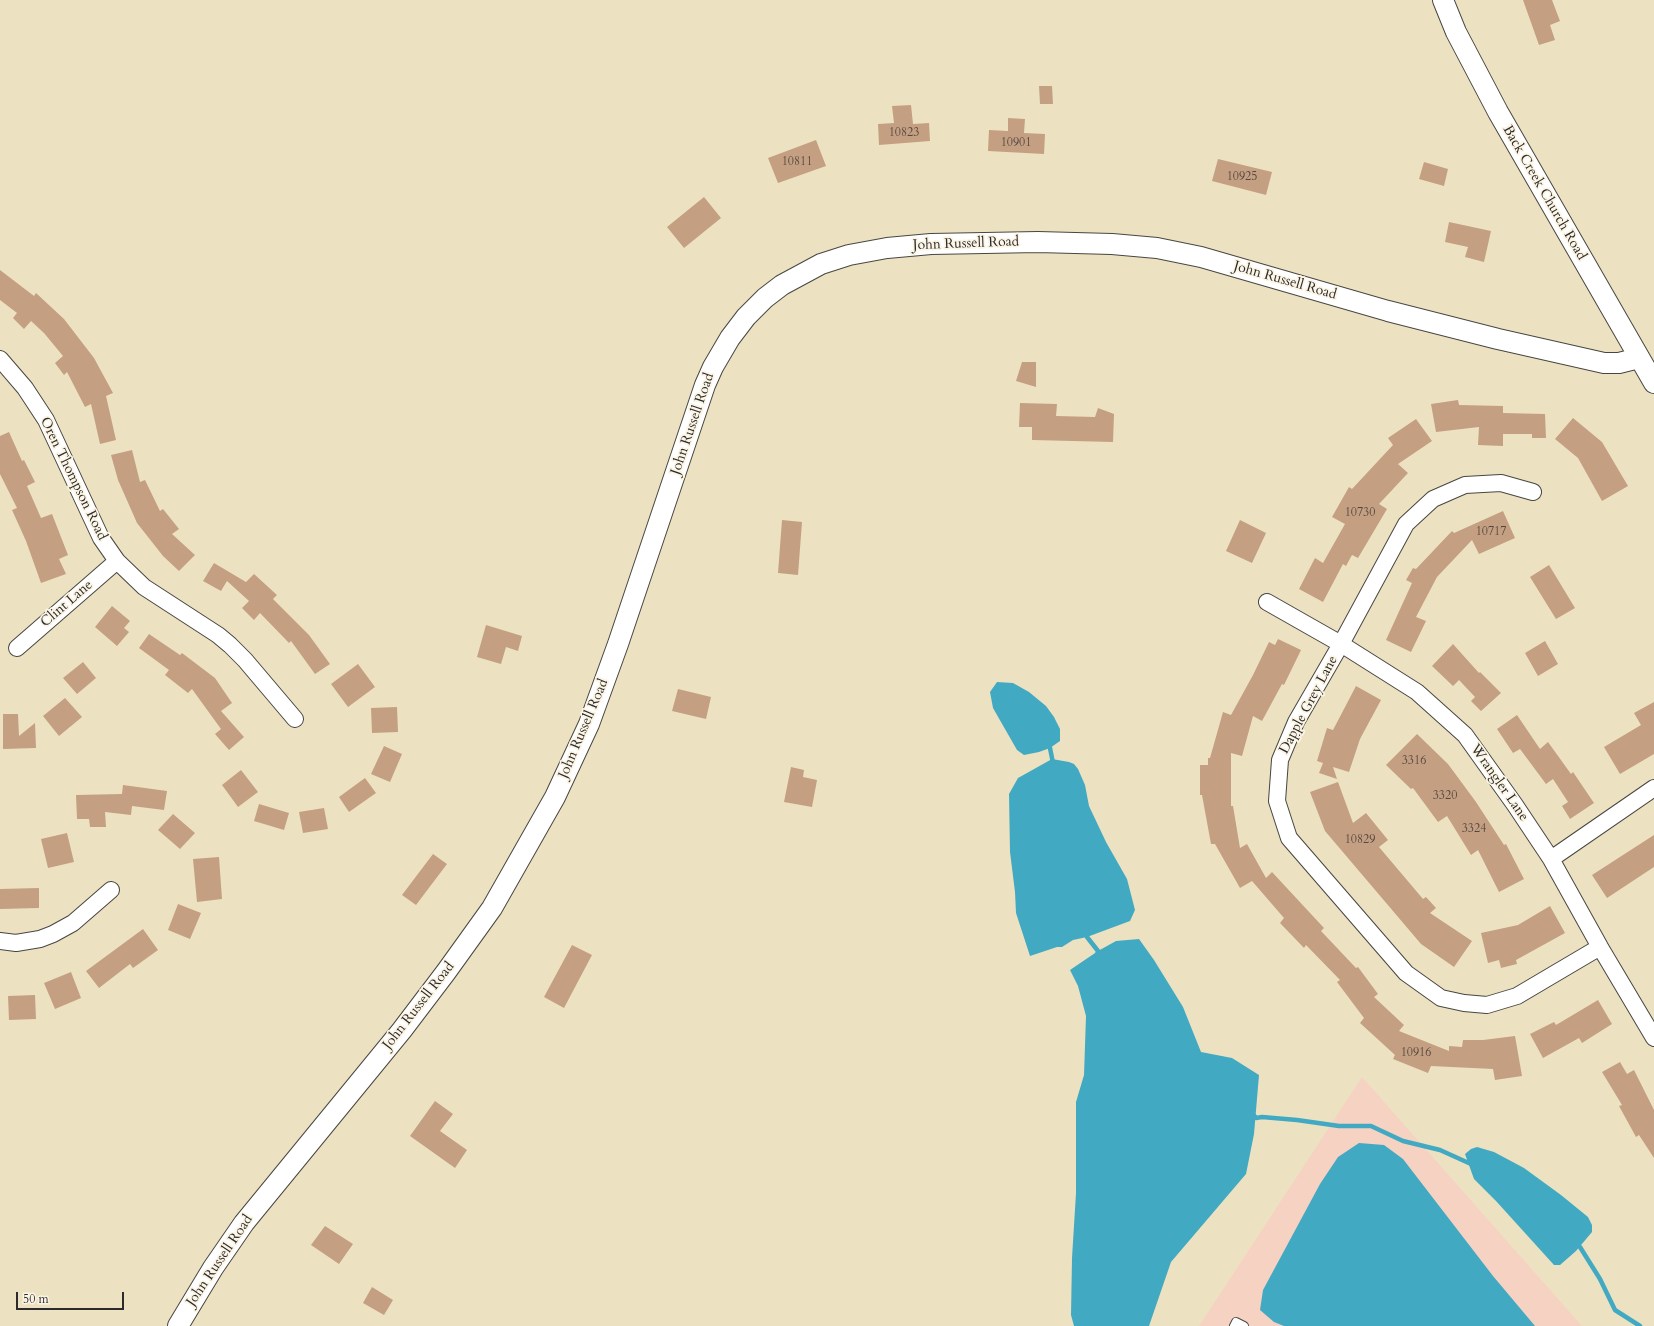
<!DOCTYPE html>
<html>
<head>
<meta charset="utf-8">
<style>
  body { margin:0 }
  #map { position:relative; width:1654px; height:1326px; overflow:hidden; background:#ece2c1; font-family:Cardo,serif }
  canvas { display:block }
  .scale { position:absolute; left:16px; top:1292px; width:108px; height:18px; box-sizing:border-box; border:2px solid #2b2b2b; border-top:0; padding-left:5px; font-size:12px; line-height:14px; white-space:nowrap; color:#2b2b2b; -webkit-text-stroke:3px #fcf5e5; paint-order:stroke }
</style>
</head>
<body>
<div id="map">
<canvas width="1654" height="1326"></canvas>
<div class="scale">50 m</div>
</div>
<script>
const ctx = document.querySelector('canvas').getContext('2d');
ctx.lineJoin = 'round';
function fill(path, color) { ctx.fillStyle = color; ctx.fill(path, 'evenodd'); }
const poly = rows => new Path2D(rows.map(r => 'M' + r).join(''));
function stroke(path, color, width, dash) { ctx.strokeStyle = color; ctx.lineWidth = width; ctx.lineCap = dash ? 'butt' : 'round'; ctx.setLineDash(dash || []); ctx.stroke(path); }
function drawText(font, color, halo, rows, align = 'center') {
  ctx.font = font + ' Cardo,serif'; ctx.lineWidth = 3.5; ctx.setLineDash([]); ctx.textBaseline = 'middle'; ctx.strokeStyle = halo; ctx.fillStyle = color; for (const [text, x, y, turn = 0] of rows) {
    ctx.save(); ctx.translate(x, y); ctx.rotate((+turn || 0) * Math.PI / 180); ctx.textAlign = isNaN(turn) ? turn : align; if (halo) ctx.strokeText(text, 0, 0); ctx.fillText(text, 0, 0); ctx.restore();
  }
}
const built = poly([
  [1362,1077,1582,1326,1199,1326]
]);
const water = poly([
  [997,682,1013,683,1029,692,1046,706,1054,717,1060,729,1060,741,1050,748,1039,752,1024,755,1017,750,993,708,990,692],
  [1052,759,1069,762,1074,764,1078,769,1085,785,1089,806,1106,842,1127,879,1135,910,1130,921,1087,937,1073,940,1062,947,1057,947,1030,956,1016,913,1015,892,1010,852,1009,794,1018,778],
  [1139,939,1154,960,1183,1007,1201,1052,1232,1058,1259,1075,1254,1134,1246,1174,1171,1262,1149,1326,1074,1326,1071,1315,1072,1258,1076,1193,1076,1102,1084,1075,1086,1016,1078,986,1070,970,1098,951,1116,941],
  [1359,1143,1384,1145,1403,1159,1493,1276,1535,1326,1284,1326,1274,1322,1260,1310,1263,1290,1320,1184,1338,1157],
  [1477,1147,1494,1152,1524,1168,1561,1195,1588,1217,1592,1225,1592,1232,1576,1251,1560,1265,1554,1265,1496,1201,1474,1179,1465,1154,1471,1149]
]);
const stream = poly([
  [1046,744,1050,748,1053,763],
  [1086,931,1087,937,1098,951,1097,956],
  [1253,1114,1256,1118,1262,1117,1297,1120,1339,1126,1371,1126,1403,1141,1440,1150,1471,1164],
  [1575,1243,1580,1247,1600,1279,1615,1310,1640,1326]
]);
const building = poly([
  [1523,0,1552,0,1560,21,1550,25,1555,40,1539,45],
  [1039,86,1052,86,1053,104,1040,104],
  [911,105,913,124,929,123,930,141,879,145,878,124,894,123,892,106],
  [1008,118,1025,119,1024,133,1045,134,1044,154,988,151,989,130,1008,131],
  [816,140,826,166,778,183,768,158],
  [1218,159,1272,172,1266,195,1212,181],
  [1424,162,1448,169,1444,186,1419,179],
  [704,197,721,218,684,248,667,227],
  [1449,222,1491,231,1484,262,1465,257,1468,247,1445,242],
  [0,270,34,296,36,293,64,319,94,358,113,393,106,396,116,440,100,444,91,404,85,407,67,372,64,375,55,363,63,356,44,333,31,321,24,329,13,318,17,313,0,300],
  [1022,362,1036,362,1036,387,1016,381],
  [1458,400,1459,405,1503,406,1503,413,1545,414,1546,438,1532,438,1532,434,1503,434,1503,446,1478,445,1479,427,1436,432,1431,404],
  [1020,403,1057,404,1056,416,1095,417,1098,408,1114,414,1113,442,1032,440,1032,427,1019,427],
  [1573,418,1602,442,1628,486,1602,501,1578,458,1555,439],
  [1416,419,1432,441,1398,464,1408,473,1379,504,1387,509,1358,558,1352,555,1346,566,1343,564,1323,602,1299,589,1315,558,1323,563,1345,524,1332,517,1349,487,1352,489,1393,445,1388,438],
  [9,432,22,461,24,460,35,482,27,486,41,518,52,514,68,555,59,559,66,574,41,583,26,541,12,510,17,508,0,474,0,436],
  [132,450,140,482,145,480,160,511,163,509,179,529,172,534,195,555,179,571,163,556,137,523,118,480,111,455],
  [1503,511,1515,538,1479,554,1472,540,1437,577,1416,617,1426,621,1411,652,1386,640,1412,583,1406,580,1413,568,1416,569,1452,531,1454,533],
  [782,520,802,522,798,575,778,573],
  [1240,520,1266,533,1252,563,1226,551],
  [214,563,246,582,254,574,277,595,273,599,309,635,330,664,315,674,291,641,289,643,260,613,254,620,242,608,249,601,227,581,221,591,203,581],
  [1549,565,1575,608,1556,619,1530,577],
  [112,606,130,621,124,628,129,632,117,646,95,627],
  [486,625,522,636,518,651,506,647,501,664,477,657],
  [149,634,180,655,182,653,215,678,232,703,221,711,244,737,229,750,215,734,221,729,192,689,188,693,165,675,169,670,139,648],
  [1278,639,1301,650,1284,685,1282,684,1262,721,1253,716,1242,756,1231,753,1231,806,1233,806,1240,848,1247,844,1266,878,1272,872,1324,928,1321,931,1356,968,1358,967,1378,994,1374,997,1404,1025,1399,1031,1449,1051,1449,1046,1462,1047,1463,1040,1483,1040,1515,1036,1522,1076,1495,1080,1493,1069,1431,1066,1428,1073,1393,1059,1395,1055,1360,1023,1364,1018,1337,982,1340,980,1306,945,1304,948,1280,923,1284,918,1252,881,1240,888,1215,844,1211,844,1202,795,1200,795,1200,765,1208,765,1208,758,1210,758,1223,712,1231,715,1253,675,1269,642,1275,645],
  [1545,641,1558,664,1538,676,1525,653],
  [1453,644,1479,673,1480,672,1501,693,1481,711,1471,701,1475,697,1459,680,1453,686,1432,666],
  [83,662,96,678,77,694,63,678],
  [358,664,375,687,348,707,331,684],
  [1356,686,1381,700,1360,739,1349,772,1333,767,1337,779,1319,773,1323,763,1317,761,1327,728,1333,730],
  [678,689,711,697,706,719,672,711],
  [65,698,82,717,59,736,43,716],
  [1654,702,1654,754,1620,774,1604,747,1641,725,1634,713],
  [397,707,398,732,372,733,371,708],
  [3,714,18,714,19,736,35,723,36,748,3,749],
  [1517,715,1540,749,1548,742,1571,774,1573,772,1594,803,1570,819,1562,806,1568,802,1553,779,1546,784,1520,749,1513,753,1497,729],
  [1417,734,1448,764,1476,802,1504,845,1506,844,1524,879,1499,892,1478,850,1471,855,1447,816,1438,822,1413,788,1411,789,1386,765],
  [384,746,402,754,390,782,371,774],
  [791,767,804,770,803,777,817,780,812,807,784,802],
  [241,770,258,792,238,807,222,785],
  [365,778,376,793,349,812,339,797],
  [1338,782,1353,823,1366,813,1388,840,1379,847,1423,899,1426,897,1436,908,1430,913,1472,941,1454,967,1421,944,1325,831,1310,792],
  [123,785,167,791,164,810,132,806,131,815,105,812,106,827,90,827,89,819,77,819,76,795,122,794],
  [259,804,289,813,284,830,254,821],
  [324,808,328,829,303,833,299,812],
  [173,814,195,833,180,849,158,830],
  [67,833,74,862,48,868,41,839],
  [1654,835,1654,867,1607,898,1592,875],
  [433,854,447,864,416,905,402,895],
  [219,857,222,899,197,902,193,859],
  [39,888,39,908,0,909,0,889],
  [178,904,201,913,190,939,168,930],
  [1550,906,1565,933,1516,960,1517,964,1501,968,1499,960,1488,963,1481,933,1518,925],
  [143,929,158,950,133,968,130,964,99,988,86,971],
  [572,945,592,955,564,1008,544,997],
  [71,972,81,998,55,1009,44,983],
  [35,995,36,1019,9,1020,8,996],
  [1598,1000,1612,1024,1582,1043,1579,1038,1543,1058,1530,1034,1554,1022,1556,1025],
  [1620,1062,1627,1074,1634,1070,1654,1110,1654,1158,1639,1135,1636,1137,1619,1106,1622,1105,1602,1072],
  [435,1101,453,1114,440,1131,467,1150,455,1168,410,1136],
  [325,1226,353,1244,339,1264,311,1245],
  [372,1287,393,1300,384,1315,363,1303]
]);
const service = poly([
  [1234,1326,1236,1322,1244,1326]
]);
const minor = poly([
  [0,359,25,388,46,420,101,538,117,561,144,587,218,635,230,645,245,660,295,719],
  [1533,492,1501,483,1465,485,1433,499,1406,524,1341,644,1296,722,1280,760,1277,801,1289,838,1406,973,1441,998,1464,1003,1487,1005,1517,996,1600,947],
  [1267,602,1341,644,1417,692,1465,735,1515,805,1551,859,1600,947,1654,1038],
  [17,648,117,561],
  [1551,859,1654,788],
  [0,941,16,943,40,939,53,934,73,923,111,890]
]);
const tertiary = poly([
  [1443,0,1456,32,1498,112,1654,383],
  [178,1326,213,1268,244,1223,402,1030,446,972,492,908,555,797,589,724,618,644,705,385,713,367,730,338,746,317,765,298,782,285,821,264,849,255,887,248,931,244,1038,242,1112,244,1157,248,1201,257,1388,311,1498,339,1604,363,1619,363,1639,358]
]);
const numberNames = [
  ["10823",904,133],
  ["10901",1016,143],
  ["10811",797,162],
  ["10925",1242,177],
  ["10730",1360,513],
  ["10717",1491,532],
  ["3316",1414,761],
  ["3320",1445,796],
  ["3324",1474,829],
  ["10829",1360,840],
  ["10916",1416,1053]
];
const streetNames = [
  ["Back Creek Church Road",1544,193,60],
  ["John Russell Road",966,244,-2],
  ["John Russell Road",1285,281,16],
  ["John Russell Road",693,424,-71],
  ["Oren Thompson Road",73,479,64],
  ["Clint Lane",67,604,-41],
  ["Dapple Grey Lane",1309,705,-62],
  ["John Russell Road",584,729,-67],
  ["Wrangler Lane",1499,783,55],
  ["John Russell Road",419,1006,-52],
  ["John Russell Road",220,1261,-56]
];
fill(built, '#f6d2c3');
fill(water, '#42a9c2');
stroke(stream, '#42a9c2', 4.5);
fill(building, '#c59f82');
stroke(service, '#484642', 10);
stroke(minor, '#484642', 18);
stroke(tertiary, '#484642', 22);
stroke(service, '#fff', 8);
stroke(minor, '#fff', 16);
stroke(tertiary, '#fff', 20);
drawText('12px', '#524841', null, numberNames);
drawText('14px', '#2b2b2b', '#fcf5e5', streetNames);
</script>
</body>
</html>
